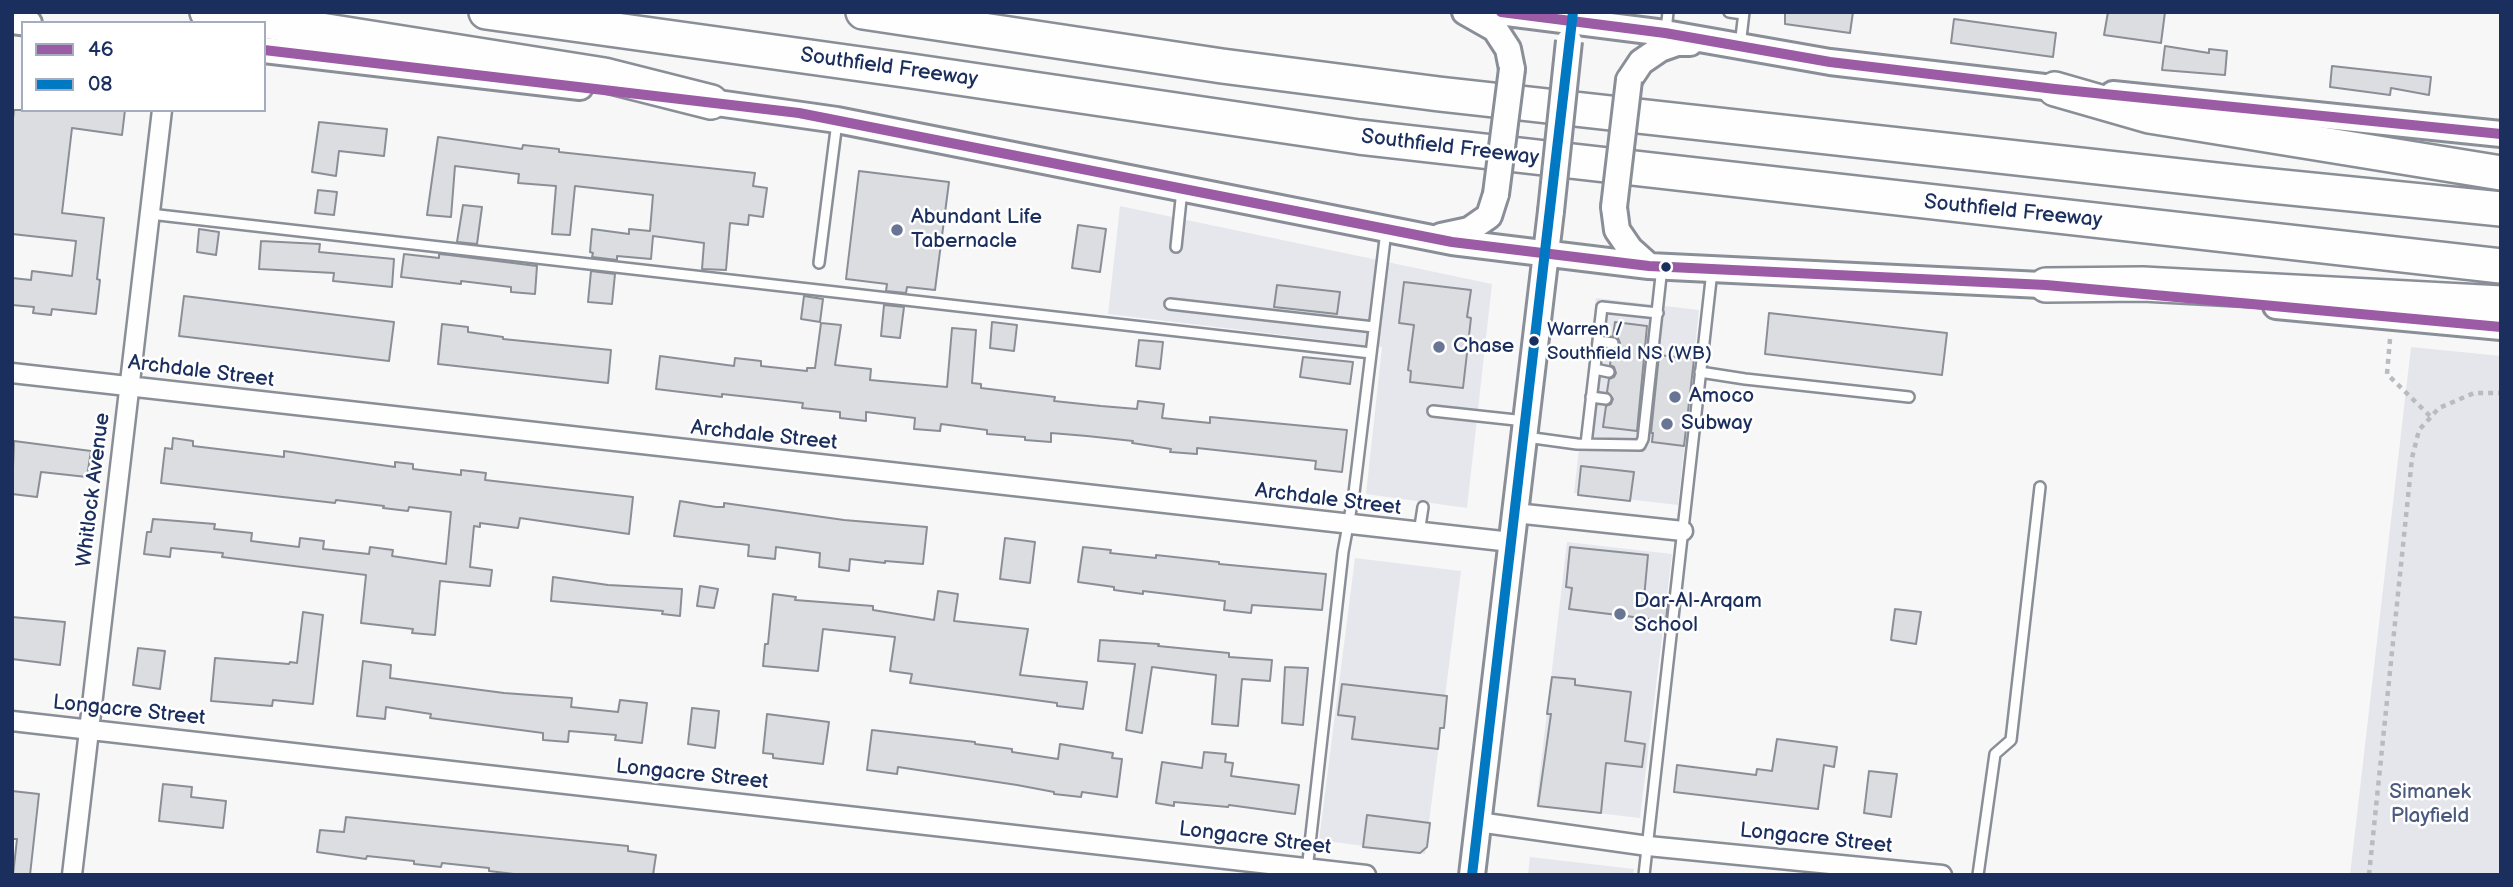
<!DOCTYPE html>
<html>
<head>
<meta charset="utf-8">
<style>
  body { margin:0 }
  #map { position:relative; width:2513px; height:887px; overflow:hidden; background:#f7f7f8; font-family:"Balsamiq Sans",sans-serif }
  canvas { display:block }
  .frame { position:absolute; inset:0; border:14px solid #1b2f5e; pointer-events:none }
  .legend { position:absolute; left:21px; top:21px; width:245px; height:91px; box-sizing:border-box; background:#fff; border:2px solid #a4acbf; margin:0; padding:9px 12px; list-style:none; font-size:21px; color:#1b2f5e }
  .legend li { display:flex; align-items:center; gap:14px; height:35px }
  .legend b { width:35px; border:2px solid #a4acbf }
</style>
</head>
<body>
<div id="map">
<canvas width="2513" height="887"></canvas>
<div class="frame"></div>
<ul class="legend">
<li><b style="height:9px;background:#9b5ba5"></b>46</li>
<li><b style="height:9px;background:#0079c2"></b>08</li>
</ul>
</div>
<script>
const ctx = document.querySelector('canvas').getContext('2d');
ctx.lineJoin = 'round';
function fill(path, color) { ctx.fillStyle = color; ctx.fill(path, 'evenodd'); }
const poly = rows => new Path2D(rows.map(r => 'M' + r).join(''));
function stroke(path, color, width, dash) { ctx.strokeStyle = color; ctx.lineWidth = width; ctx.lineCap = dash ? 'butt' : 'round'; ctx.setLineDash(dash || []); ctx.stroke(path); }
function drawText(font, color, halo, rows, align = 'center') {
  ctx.font = font + ' "Balsamiq Sans",sans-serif'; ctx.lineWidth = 5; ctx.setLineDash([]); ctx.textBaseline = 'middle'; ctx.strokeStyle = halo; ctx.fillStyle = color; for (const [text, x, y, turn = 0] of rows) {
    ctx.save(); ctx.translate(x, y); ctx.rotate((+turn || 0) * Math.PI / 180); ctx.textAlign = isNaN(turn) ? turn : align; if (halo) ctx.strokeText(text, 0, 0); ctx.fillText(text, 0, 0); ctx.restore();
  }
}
const built = poly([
  [1120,206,1492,284,1467,508,1366,494,1382,347,1108,314],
  [1596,298,1699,310,1678,505,1574,493],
  [1567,542,1672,554,1640,818,1536,806],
  [1355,558,1461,571,1425,854,1319,840],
  [1530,857,1634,869,1633,875,1528,875]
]);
const green = poly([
  [2411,347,2501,356,2501,875,2350,875]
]);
const building = poly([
  [1785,12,1853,12,1850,33,1785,24,1785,12],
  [2108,12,2165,12,2161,43,2104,35,2108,12],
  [1954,19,2056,33,2053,57,1951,43,1954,19],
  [2165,46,2209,53,2209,49,2227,51,2225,75,2162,70,2165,46],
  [2332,66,2431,77,2429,95,2391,88,2390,95,2330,87,2332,66],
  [14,110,125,110,122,135,72,128,62,213,104,218,97,279,100,280,96,314,52,309,51,315,33,313,34,307,12,305,12,278,31,280,32,271,72,276,76,241,12,234,12,127,14,110],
  [319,122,387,129,384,156,339,151,336,176,312,172,319,122],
  [438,137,522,149,523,145,559,149,559,152,755,173,753,186,767,188,763,217,749,215,748,225,730,223,726,270,702,269,704,243,653,236,651,259,617,256,617,260,592,257,593,253,590,252,592,229,629,234,629,229,650,231,653,195,575,186,570,235,552,234,556,186,518,183,519,174,455,166,451,217,427,215,438,137],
  [859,171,949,182,935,290,907,287,906,293,886,291,887,284,846,279,859,171],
  [318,190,337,192,334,215,315,213,318,190],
  [463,205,482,207,477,244,457,242,463,205],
  [1078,225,1106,229,1100,272,1072,268,1078,225],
  [199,229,219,232,216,255,197,252,199,229],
  [261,241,320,244,319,252,394,259,392,287,333,281,334,273,259,269,261,241],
  [404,254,439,258,439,254,449,255,537,266,535,294,511,292,511,287,461,281,461,284,401,277,404,254],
  [591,271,615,274,612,304,588,302,591,271],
  [1404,282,1471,290,1467,317,1471,318,1463,388,1410,382,1411,371,1408,370,1414,325,1399,323,1404,282],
  [1277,285,1340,292,1337,314,1274,307,1277,285],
  [184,296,394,322,389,361,179,336,184,296],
  [804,296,823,299,820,322,801,319,804,296],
  [884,305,904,307,900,338,881,336,884,305],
  [1769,313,1947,333,1942,375,1765,354,1769,313],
  [992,322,1017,325,1014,351,990,348,992,322],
  [1615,322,1647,326,1637,431,1603,427,1606,406,1611,404,1613,399,1607,392,1609,379,1614,377,1616,373,1614,367,1610,365,1612,350,1618,348,1620,343,1618,338,1613,336,1615,322],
  [821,323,841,325,835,365,871,369,870,380,947,387,952,328,976,330,972,383,981,384,981,388,1055,397,1054,401,1101,406,1137,409,1138,401,1164,404,1162,418,1210,423,1210,417,1347,430,1342,472,1315,469,1316,461,1197,448,1197,454,1170,452,1171,449,1132,443,1133,441,1087,436,1051,433,1051,442,1025,440,1025,437,987,434,987,430,941,424,940,431,914,429,915,418,866,412,866,421,840,418,840,412,802,408,803,403,722,394,722,397,656,389,660,356,734,366,735,358,761,361,761,366,807,371,807,368,815,368,821,323],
  [442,324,468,327,468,332,503,337,503,339,611,350,608,383,438,364,442,324],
  [1139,340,1163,342,1160,369,1136,366,1139,340],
  [1659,355,1694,359,1684,446,1652,442,1653,433,1651,433,1659,355],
  [1303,357,1353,362,1350,384,1300,377,1303,357],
  [173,438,193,441,193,446,284,457,284,451,395,467,395,462,413,464,413,469,461,475,461,470,486,473,485,480,633,497,629,534,520,518,518,528,480,523,480,527,474,526,470,567,492,570,490,586,440,581,435,635,412,633,413,629,361,623,366,575,222,557,223,553,171,548,170,557,144,554,147,532,151,532,153,519,215,524,214,529,252,533,251,541,299,547,300,538,324,541,323,549,369,554,370,547,393,550,392,556,446,564,451,512,409,507,408,511,383,508,384,506,336,500,335,503,161,483,165,448,172,449,173,438],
  [14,441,91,451,87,477,41,472,37,497,12,494,14,441],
  [1581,466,1634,472,1630,501,1578,495,1581,466],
  [680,501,716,507,724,507,724,503,844,520,927,527,923,564,885,561,885,563,850,559,849,571,819,567,820,553,776,547,775,559,748,556,749,545,674,536,680,501],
  [1005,538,1035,542,1030,583,1000,579,1005,538],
  [1083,547,1111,550,1110,553,1156,558,1156,555,1219,562,1219,564,1326,574,1322,610,1252,605,1251,613,1224,610,1225,601,1143,591,1143,594,1114,590,1114,587,1078,582,1083,547],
  [1570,547,1648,555,1644,598,1668,600,1666,621,1569,609,1572,588,1566,587,1570,547],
  [553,577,608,585,682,589,680,616,662,614,663,611,551,601,553,577],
  [700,586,718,589,714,608,697,606,700,586],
  [938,591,958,594,954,621,1028,629,1020,675,1087,682,1083,709,1057,706,1057,703,910,683,912,674,890,671,895,637,823,629,818,671,763,666,765,644,768,644,773,594,796,597,795,600,873,606,873,610,934,620,938,591],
  [1895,609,1921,612,1916,644,1891,640,1895,609],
  [303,612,323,615,313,704,273,700,272,706,211,701,215,658,289,664,290,662,297,663,303,612],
  [12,617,65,622,60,665,12,659,12,617],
  [1100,640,1159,644,1158,646,1229,653,1229,657,1272,660,1270,681,1242,679,1238,726,1212,724,1216,675,1152,667,1142,733,1126,730,1135,664,1098,661,1100,640],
  [138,648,165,651,160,689,133,685,138,648],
  [363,661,391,665,390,678,504,693,572,698,571,707,618,712,620,700,647,703,642,743,615,740,616,735,569,731,568,742,543,740,543,733,430,718,431,714,386,707,385,719,357,716,363,661],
  [1285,667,1308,668,1303,725,1282,723,1285,667],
  [1552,677,1575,679,1575,685,1631,692,1625,741,1645,744,1642,767,1606,763,1601,813,1538,806,1551,714,1547,714,1552,677],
  [1342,684,1447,696,1444,728,1440,728,1438,749,1352,739,1355,717,1338,715,1342,684],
  [692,708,719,711,715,748,688,744,692,708],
  [767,714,829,722,823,764,773,758,773,754,763,753,767,714],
  [872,730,975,742,975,744,1012,749,1012,752,1058,759,1060,744,1113,753,1112,758,1122,759,1117,797,1082,792,1081,797,1054,794,1054,792,1017,785,898,767,897,774,867,770,872,730],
  [1777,739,1837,747,1834,767,1824,765,1818,809,1674,792,1677,765,1756,775,1757,769,1772,771,1777,739],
  [1204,752,1226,754,1225,762,1233,763,1231,776,1299,785,1295,814,1229,805,1228,807,1174,802,1174,806,1156,803,1162,762,1202,768,1204,752],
  [1869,771,1897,774,1891,817,1864,813,1869,771],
  [163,784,192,787,191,797,226,801,223,828,159,821,163,784],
  [12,791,39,794,30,875,13,875,17,839,12,839,12,791],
  [1367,815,1430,823,1427,847,1420,853,1363,847,1367,815],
  [346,817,628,846,628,851,656,855,653,875,522,875,489,871,489,868,442,863,441,867,414,864,414,861,367,856,366,859,317,852,320,830,344,832,346,817]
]);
const path = poly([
  [2390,339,2387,374,2431,417],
  [2369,875,2412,458,2419,430,2439,408,2474,393,2501,393]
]);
const lane = poly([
  [1729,12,1743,14],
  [1666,31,1668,12],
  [1740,46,1744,12],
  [150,214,1371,353],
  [1176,247,1182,190],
  [819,263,837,122],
  [1170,304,1374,327],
  [1598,341,1613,343],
  [1595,369,1609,372],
  [1700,372,1745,379,1909,397],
  [1591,397,1606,399],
  [1433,411,1525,421],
  [1526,437,1577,444,1640,445,1643,439,1662,267],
  [1586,444,1602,307,1658,313],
  [1419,533,1423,507],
  [1307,870,1343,552,1354,493,1386,231],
  [1644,875,1712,271],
  [1978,875,1995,754,2011,740,2040,487]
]);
const street = poly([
  [12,373,1511,542],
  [1515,513,1683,531],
  [12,721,1366,875],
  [1478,822,1648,846,1942,875],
  [72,875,162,110]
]);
const secondary = poly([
  [1465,12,1495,29,1508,49,1512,69],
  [1499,12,1665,33,1830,62,2070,90],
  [12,21,29,23],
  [264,50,580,87],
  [1629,80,1641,62,1660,49,1677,43,1690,43],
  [2113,94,2501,134],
  [696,100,837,120,1452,242,1649,266,2062,286],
  [1614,207,1617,230,1630,249,1649,266],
  [1441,236,1469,230,1489,216,1496,194],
  [2276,306,2501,327],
  [1472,875,1551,211]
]);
const highway = poly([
  [207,12,604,75,711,102],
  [486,12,911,71,1359,137,2501,266],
  [863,12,1222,66,1439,94,2252,184,2501,209],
  [2055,89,2149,116,2501,173],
  [2046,285,2143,284,2501,303]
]);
const secondaryBridge = poly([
  [1496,194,1512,69],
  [1614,207,1629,80],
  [1551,211,1569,41]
]);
const bus1 = poly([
  [1501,12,1665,33,1830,62,2055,89,2501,134],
  [264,50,799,113,1452,242,1649,266,2046,285,2501,327]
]);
const bus2 = poly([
  [1472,875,1573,12]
]);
const markers = [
  [897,230,7,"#687594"],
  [1666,267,6,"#1b2f5e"],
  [1534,341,6,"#1b2f5e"],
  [1439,347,7,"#687594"],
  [1675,397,7,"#687594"],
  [1667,424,7,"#687594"],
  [1620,614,7,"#687594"]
];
const busNames = [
  ["Warren /",1547,330],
  ["Southfield NS (WB)",1547,354]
];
const streetNames = [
  ["Southfield Freeway",889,68,8],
  ["Southfield Freeway",1450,148,7],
  ["Southfield Freeway",2013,212,6],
  ["Archdale Street",201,372,7],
  ["Archdale Street",764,436,6],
  ["Whitlock Avenue",94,490,-83],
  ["Archdale Street",1328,500,7],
  ["Longacre Street",129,711,6],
  ["Longacre Street",692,775,6],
  ["Longacre Street",1255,839,7],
  ["Longacre Street",1816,839,6]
];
const poiNames = [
  ["Abundant Life",911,218],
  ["Tabernacle",911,242],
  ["Chase",1453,347],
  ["Amoco",1689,397],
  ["Subway",1681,424],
  ["Dar-Al-Arqam",1634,602],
  ["School",1634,626]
];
const parkNames = [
  ["Simanek",2430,793],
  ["Playfield",2430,817]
];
fill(built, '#e6e7ec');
fill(green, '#e5e6ec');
fill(building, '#dcdde0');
stroke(building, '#8a8e97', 2);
stroke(lane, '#8a8e97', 14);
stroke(street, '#8a8e97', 23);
stroke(secondary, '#8a8e97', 30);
stroke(highway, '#8a8e97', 38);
stroke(path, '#b8bbc0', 4.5, [5, 5]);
stroke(lane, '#fefefe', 9);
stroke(street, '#fefefe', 18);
stroke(secondary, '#fefefe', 24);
stroke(highway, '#fefefe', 33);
stroke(secondaryBridge, '#8a8e97', 30, []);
stroke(secondaryBridge, '#fefefe', 24);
stroke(bus1, '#9b5ba5', 10);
stroke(bus2, '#0079c2', 10);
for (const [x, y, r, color] of markers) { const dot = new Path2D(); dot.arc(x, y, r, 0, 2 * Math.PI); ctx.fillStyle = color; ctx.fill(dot); stroke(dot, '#fff', 2.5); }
drawText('19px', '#1b2f5e', '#fff', busNames, 'left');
drawText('21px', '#1b2f5e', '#fff', streetNames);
drawText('21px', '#1b2f5e', '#fff', poiNames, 'left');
drawText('21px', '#4a5a7f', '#fff', parkNames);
</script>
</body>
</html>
